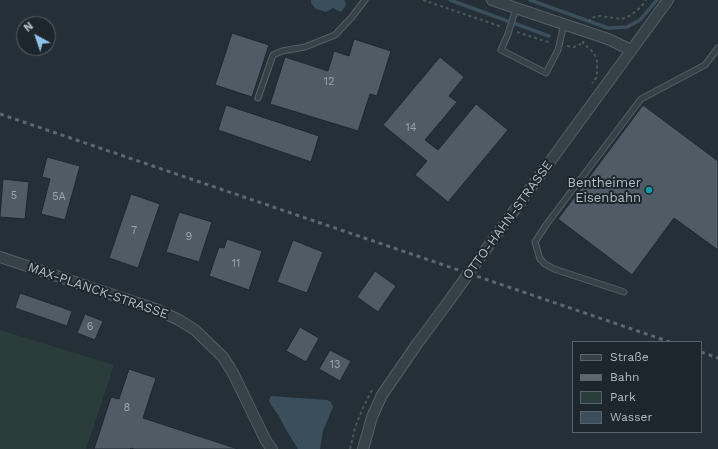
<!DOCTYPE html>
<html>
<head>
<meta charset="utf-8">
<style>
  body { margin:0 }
  #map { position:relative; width:718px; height:449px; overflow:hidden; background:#242f37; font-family:"Work Sans",sans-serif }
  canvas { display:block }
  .legend { position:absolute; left:572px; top:341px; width:130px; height:92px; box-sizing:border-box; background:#1d262c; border:1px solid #596269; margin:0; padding:5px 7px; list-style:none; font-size:12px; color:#b2bcc4 }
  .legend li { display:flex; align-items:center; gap:8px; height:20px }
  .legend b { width:20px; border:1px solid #596269 }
  .north { position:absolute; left:16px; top:16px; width:40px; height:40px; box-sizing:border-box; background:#1d262c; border:1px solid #596269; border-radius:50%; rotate:320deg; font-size:11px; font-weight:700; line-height:16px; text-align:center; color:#b2bcc4 }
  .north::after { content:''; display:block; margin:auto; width:14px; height:18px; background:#8fc3ec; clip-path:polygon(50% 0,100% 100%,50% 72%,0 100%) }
</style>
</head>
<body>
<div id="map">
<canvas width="718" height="449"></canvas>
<ul class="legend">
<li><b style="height:5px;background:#374148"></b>Straße</li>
<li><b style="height:5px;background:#5c6870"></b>Bahn</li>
<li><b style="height:11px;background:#2a3d3a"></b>Park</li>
<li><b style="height:11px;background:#3a4e5c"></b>Wasser</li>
</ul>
<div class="north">N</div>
</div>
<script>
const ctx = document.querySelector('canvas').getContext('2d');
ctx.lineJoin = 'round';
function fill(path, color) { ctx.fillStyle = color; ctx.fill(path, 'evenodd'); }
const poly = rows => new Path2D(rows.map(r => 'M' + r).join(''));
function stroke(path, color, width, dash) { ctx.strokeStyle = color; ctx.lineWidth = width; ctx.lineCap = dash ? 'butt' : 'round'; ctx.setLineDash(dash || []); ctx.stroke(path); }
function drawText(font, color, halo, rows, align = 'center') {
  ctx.font = font + ' "Work Sans",sans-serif'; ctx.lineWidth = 4; ctx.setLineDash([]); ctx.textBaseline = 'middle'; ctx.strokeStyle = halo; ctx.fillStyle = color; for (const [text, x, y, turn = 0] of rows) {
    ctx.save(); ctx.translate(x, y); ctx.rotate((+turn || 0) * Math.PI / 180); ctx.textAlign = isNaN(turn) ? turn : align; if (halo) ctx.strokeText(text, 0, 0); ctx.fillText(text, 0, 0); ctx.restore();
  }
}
const green = poly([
  [0,330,114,365,86,449,0,449]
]);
const water = poly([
  [311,0,344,0,346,3,345,7,341,12,333,8,326,12,316,9,311,3],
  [271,396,327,400,331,402,333,407,323,431,320,449,298,449,285,428,279,416,271,405,269,400]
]);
const stream = poly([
  [450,0,549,36],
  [530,0,608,28,627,27,640,20,657,0]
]);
const building = poly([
  [232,33,269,45,252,97,215,85,232,33],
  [354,39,391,51,377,96,370,94,358,131,270,104,285,57,328,71,334,51,349,56,354,39],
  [440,57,464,77,449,96,457,102,425,140,438,150,476,104,508,130,448,202,415,175,427,161,383,125,440,57],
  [226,105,319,136,311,162,218,130,226,105],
  [643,105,718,161,718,250,674,218,632,275,558,219,643,105],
  [47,157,80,166,65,220,41,214,50,179,42,177,47,157],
  [3,179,29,182,25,219,0,217,3,179],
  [131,194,160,204,138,268,109,258,131,194],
  [179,212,212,222,199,262,166,252,179,212],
  [227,239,262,251,249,290,209,276,219,247,224,248,227,239],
  [293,240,323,252,307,293,277,282,293,240],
  [375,271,396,286,378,312,357,297,375,271],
  [20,293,72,311,67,326,15,308,20,293],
  [85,314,103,321,95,340,77,333,85,314],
  [300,327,319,338,306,362,286,351,300,327],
  [330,350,351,361,340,381,319,369,330,350],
  [129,369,156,378,143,418,238,449,134,449,131,448,130,449,94,449,111,397,119,399,129,369]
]);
const path = poly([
  [423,0,502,27],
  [589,22,591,18,599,16,622,19,631,15,641,7,646,0],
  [517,32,551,43],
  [583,41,583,43,594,53,597,61,597,77,592,83],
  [567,46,574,47,583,43],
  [350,449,355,428,362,410,373,388]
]);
const lane = poly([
  [516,8,508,34,501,50,546,73,558,50,564,24],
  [258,98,273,55,282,51,305,47,335,35,351,18,365,0],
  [624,292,554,269,545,264,540,259,535,242,546,225,641,99,705,65,718,48]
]);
const street = poly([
  [492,0,608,39,631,50],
  [492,241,668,0],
  [0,257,158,310,179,320,195,330,223,357,233,373,266,441,272,449],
  [363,449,372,417,382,395,417,344,446,305]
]);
const rail = poly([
  [0,114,670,342],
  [701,352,718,358]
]);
const streetBridge = poly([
  [446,305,492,241]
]);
const markers = [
  [649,190,4,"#0f9aa8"]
];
const numberNames = [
  ["12",329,82],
  ["14",411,128],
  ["5",14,196],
  ["5A",59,197],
  ["7",134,231],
  ["9",189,237],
  ["11",236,264],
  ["6",90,327],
  ["13",335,365],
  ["8",127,408]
];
const poiNames = [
  ["Bentheimer",641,183],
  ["Eisenbahn",641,198]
];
const streetNames = [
  ["OTTO-HAHN-STRASSE",508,220,-54],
  ["MAX-PLANCK-STRASSE",98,291,19]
];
fill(green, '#2a3d3a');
fill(water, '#3a4e5c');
stroke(stream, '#3a4e5c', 3.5);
fill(building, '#4f5c66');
stroke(building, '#1f282f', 1);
stroke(lane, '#555f66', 7);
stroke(street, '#555f66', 12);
stroke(path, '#475a58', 2, [3, 3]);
stroke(lane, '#374148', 5);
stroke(street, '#374148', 10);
stroke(rail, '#5c6870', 3, [4, 4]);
stroke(streetBridge, '#555f66', 12, []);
stroke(streetBridge, '#374148', 10);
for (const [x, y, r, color] of markers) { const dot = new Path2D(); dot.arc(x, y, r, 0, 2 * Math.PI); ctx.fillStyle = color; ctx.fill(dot); stroke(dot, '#1d262c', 1.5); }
drawText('11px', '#99a4ac', null, numberNames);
drawText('13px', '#b2bcc4', '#1d262c', poiNames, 'right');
drawText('13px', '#b2bcc4', '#1d262c', streetNames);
</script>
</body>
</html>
